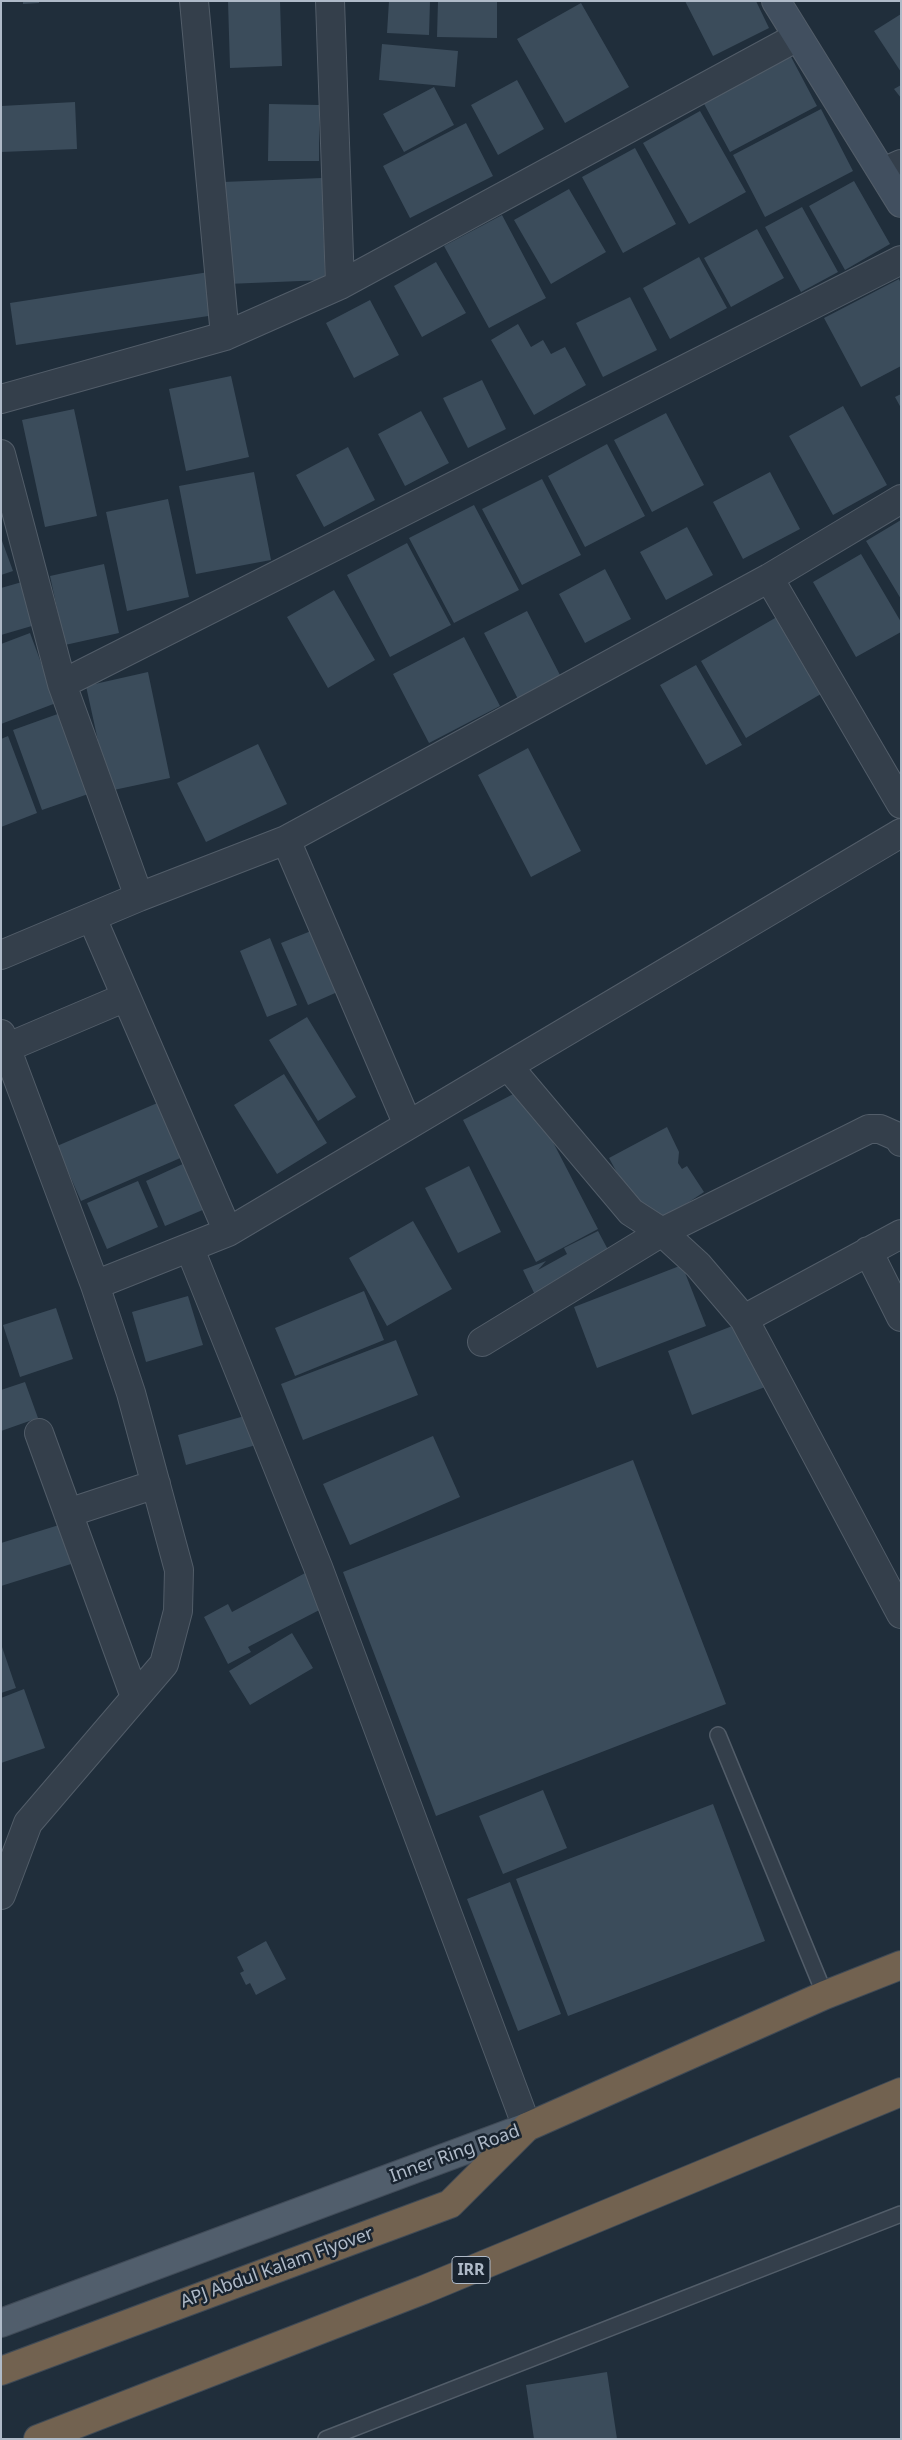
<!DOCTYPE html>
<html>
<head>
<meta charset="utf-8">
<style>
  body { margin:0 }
  #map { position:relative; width:902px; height:2440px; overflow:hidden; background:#202e3b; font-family:"Noto Sans",sans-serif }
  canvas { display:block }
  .frame { position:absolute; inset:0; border:2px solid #afbac8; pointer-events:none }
</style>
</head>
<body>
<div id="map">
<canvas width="902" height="2440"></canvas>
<div class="frame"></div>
</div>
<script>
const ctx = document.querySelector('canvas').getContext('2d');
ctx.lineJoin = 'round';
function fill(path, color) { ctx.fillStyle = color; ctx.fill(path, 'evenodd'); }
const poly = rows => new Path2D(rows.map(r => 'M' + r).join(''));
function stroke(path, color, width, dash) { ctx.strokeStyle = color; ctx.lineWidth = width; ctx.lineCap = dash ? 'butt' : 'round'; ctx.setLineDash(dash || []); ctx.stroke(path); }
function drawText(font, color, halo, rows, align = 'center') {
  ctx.font = font + ' "Noto Sans",sans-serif'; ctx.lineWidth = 5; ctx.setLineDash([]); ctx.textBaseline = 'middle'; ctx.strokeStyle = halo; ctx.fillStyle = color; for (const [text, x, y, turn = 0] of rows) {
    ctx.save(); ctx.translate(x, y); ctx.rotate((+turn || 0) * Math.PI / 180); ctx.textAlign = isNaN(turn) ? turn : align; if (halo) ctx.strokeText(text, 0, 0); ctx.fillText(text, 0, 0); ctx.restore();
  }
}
const building = poly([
  [23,1,39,1,39,3,23,4],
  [228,1,280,1,282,66,230,68],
  [389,1,430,1,429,35,387,33],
  [438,1,497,1,497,38,437,37],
  [685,1,756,1,769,28,713,56],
  [581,3,629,87,565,123,517,39],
  [901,14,901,72,874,31],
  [382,44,458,51,455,87,379,80],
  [789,53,817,106,730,152,702,100],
  [517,80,544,129,498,155,471,105],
  [901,85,901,98,894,89],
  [434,87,454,125,404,152,383,114],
  [75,102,77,149,1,152,1,106],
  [269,104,319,105,319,161,268,161],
  [821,109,853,171,765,217,733,155],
  [700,111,746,192,689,224,643,143],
  [466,123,493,176,410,218,383,166],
  [635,148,676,224,623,253,582,177],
  [322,178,325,280,227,284,223,182],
  [854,181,890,244,845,270,809,206],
  [569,189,606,252,551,284,514,220],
  [802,207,838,272,801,292,765,227],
  [502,215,546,298,489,328,444,246],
  [757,229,784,278,731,307,704,258],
  [699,257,727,308,670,339,643,288],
  [436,262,466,313,422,337,394,286],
  [209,272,215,315,16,345,10,303],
  [899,279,901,284,901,366,861,387,824,318],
  [630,297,657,350,603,377,576,323],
  [370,300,399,355,354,378,326,323],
  [518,324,531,347,543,340,551,354,565,347,586,385,534,415,491,340],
  [231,376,249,457,186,471,169,389],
  [482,380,506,429,468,448,443,398],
  [901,394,901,408,895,397],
  [843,406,887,485,833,515,789,436],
  [74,409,97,516,45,527,22,420],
  [421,411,449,463,405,486,378,434],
  [666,413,704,485,652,512,614,440],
  [607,444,645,516,585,547,548,476],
  [348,447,375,500,324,527,296,475],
  [254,472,271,560,196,574,179,486],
  [770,472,800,529,743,559,713,502],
  [542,479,581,555,522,585,482,509],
  [168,499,189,597,127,611,106,512],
  [474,505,519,590,454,623,409,538],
  [901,520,901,599,866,541],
  [687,527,713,575,666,600,640,552],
  [1,538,13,571,1,575],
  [407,543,451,625,390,657,347,575],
  [861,554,901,622,901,632,856,657,813,582],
  [104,564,119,633,65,645,50,576],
  [605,569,631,619,585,643,559,594],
  [29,580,42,623,1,635,1,588],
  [334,590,375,660,328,688,287,617],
  [527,611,561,677,518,699,484,633],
  [782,614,826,691,746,738,701,661],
  [30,633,56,703,1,724,1,644],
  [464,637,500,706,429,743,393,674],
  [696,665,742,745,706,765,660,685],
  [148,672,170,778,109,791,86,686],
  [66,711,94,792,42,810,13,730],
  [8,736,37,813,1,827,1,739],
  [258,744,287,804,206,842,177,783],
  [528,748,581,851,531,877,478,775],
  [316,929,342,990,308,1005,281,943],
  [270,938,297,1005,267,1017,240,951],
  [307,1017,356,1097,318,1121,269,1040],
  [284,1074,327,1143,277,1174,234,1105],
  [525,1088,598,1229,536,1262,463,1120],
  [162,1101,185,1156,81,1201,57,1146],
  [667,1127,679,1152,678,1163,682,1169,687,1166,704,1192,659,1222,634,1204,609,1158],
  [185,1163,205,1209,165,1226,146,1181],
  [469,1166,501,1232,458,1253,425,1188],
  [138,1181,158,1227,107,1249,87,1203],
  [413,1221,452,1289,387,1326,349,1258],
  [598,1231,613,1259,537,1299,523,1270,546,1261,538,1270,567,1254,564,1248],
  [682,1265,706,1326,597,1368,574,1307],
  [364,1291,384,1340,295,1376,275,1328],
  [188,1296,203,1345,146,1362,132,1312],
  [56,1308,73,1359,20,1377,3,1325],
  [740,1323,765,1387,692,1415,668,1351],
  [396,1340,418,1395,303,1440,281,1384],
  [25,1382,38,1418,1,1431,1,1390],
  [248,1415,256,1445,186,1465,178,1435],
  [433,1436,460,1497,350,1545,323,1484],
  [633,1460,726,1704,436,1816,343,1572],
  [59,1525,71,1564,1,1586,1,1543],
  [309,1571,327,1606,248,1647,251,1652,228,1664,204,1617,228,1604,232,1612],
  [292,1633,313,1668,250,1705,229,1671],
  [1,1644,16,1688,1,1693],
  [24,1689,45,1748,1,1763,1,1698],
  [543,1790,567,1848,503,1874,479,1816],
  [713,1804,765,1941,568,2016,516,1879],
  [510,1882,561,2014,518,2031,467,1899],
  [266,1941,286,1979,256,1995,250,1983,246,1985,240,1973,244,1971,237,1957],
  [607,2372,617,2439,534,2439,526,2385]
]);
const lane = poly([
  [718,1735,825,1995],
  [326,2439,901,2214]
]);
const street = poly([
  [194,1,225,336],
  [330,1,340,285],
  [883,172,901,164],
  [1,399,225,336,340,285,797,37],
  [1,454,62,684,139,897],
  [769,578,901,804],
  [62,684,901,260],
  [286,840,408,1125],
  [92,918,228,1232],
  [1,955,139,897,286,840,769,578,901,499],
  [1,1034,95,1285,131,1393,179,1570,178,1611,164,1664,28,1823,1,1895],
  [6,1048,126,997],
  [508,1066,631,1212,662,1232,698,1265,744,1319,901,1614],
  [190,1249,318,1567,527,2127],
  [868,1251,901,1317],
  [95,1285,228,1232,901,833],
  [744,1319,901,1234],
  [482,1342,662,1232,855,1136,869,1129,880,1129,898,1137,901,1142],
  [39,1433,135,1697],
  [68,1513,156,1484]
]);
const secondary = poly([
  [776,1,901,203]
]);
const primary = poly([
  [1,2323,527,2127]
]);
const highway = poly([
  [1,2371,450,2204,527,2127,825,1995,901,1965],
  [38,2439,423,2290,901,2092]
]);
const shields = [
  [471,2270,38]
];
const shieldNames = [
  ["IRR",471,2270]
];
const streetNames = [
  ["Inner Ring Road",455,2154,-20],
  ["APJ Abdul Kalam Flyover",277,2268,-20]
];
fill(building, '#3b4c5b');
stroke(lane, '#525d69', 18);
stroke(street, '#525d69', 30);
stroke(secondary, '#525d69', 30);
stroke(primary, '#404b58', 30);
stroke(highway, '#3f4a56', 30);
stroke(lane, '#343f4b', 15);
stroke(street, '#343f4b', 28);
stroke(secondary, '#414f5f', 28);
stroke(primary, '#515e6c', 28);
stroke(highway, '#726250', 28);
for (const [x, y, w] of shields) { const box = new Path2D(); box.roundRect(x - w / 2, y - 13.5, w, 27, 4); ctx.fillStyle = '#192430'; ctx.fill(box); stroke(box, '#afbac8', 1); }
drawText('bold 16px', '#afbac8', null, shieldNames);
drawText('18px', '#afbac8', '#192430', streetNames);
</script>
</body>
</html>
